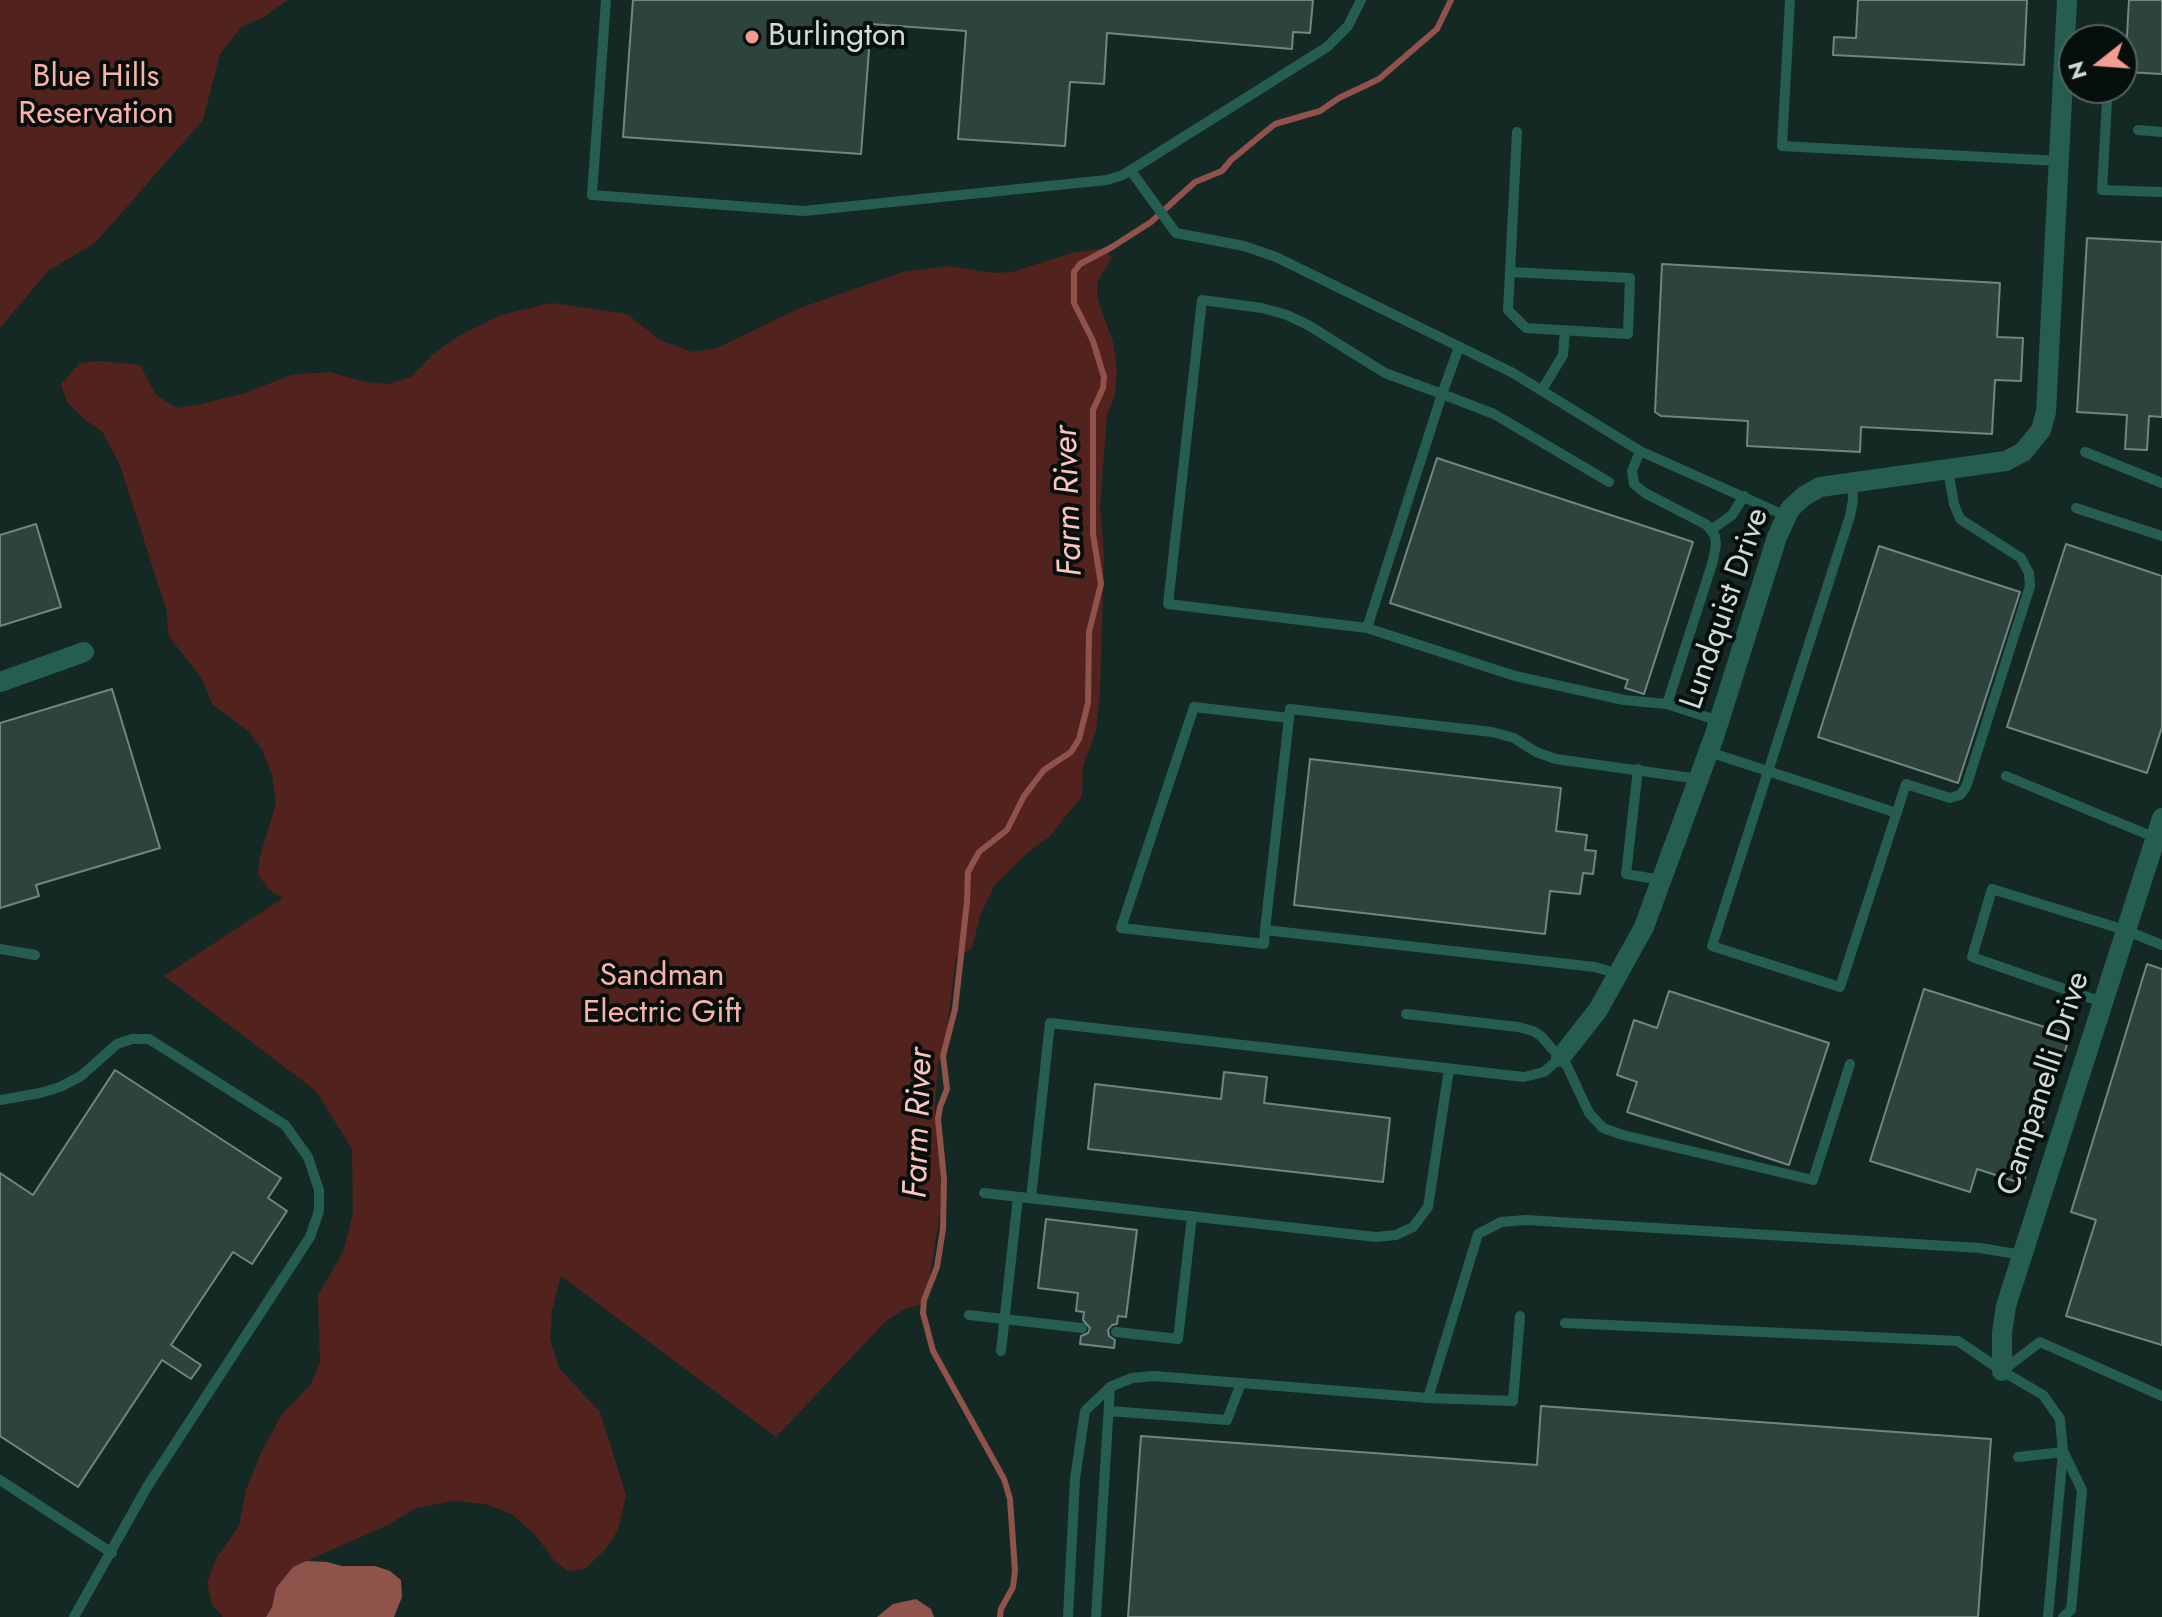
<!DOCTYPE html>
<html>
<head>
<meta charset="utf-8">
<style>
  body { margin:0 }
  #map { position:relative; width:2162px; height:1617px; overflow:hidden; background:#142923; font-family:Jost,sans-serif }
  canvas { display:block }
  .north { position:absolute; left:2058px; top:24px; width:80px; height:80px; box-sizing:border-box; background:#070f0d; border:2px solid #57615e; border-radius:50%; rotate:253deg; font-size:22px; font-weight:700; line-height:32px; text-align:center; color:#cedbd7 }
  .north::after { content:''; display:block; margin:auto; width:28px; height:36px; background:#f59c92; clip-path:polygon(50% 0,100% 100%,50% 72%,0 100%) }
</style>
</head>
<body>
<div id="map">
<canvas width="2162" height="1617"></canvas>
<div class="north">N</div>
</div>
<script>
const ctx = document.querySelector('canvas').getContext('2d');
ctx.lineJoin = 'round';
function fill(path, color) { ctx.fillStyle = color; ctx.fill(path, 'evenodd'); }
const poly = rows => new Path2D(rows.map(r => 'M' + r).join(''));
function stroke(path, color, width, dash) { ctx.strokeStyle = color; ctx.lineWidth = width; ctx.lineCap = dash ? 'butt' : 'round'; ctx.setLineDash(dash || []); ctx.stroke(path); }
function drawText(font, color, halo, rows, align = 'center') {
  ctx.font = font + ' Jost,sans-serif'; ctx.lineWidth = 8; ctx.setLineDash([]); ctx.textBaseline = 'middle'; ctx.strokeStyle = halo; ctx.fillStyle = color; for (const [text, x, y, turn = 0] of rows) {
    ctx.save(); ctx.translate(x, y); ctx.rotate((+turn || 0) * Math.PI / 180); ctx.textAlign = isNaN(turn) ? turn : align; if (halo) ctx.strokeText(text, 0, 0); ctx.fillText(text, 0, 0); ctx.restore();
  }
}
const green = poly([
  [0,0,288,0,262,18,241,27,220,54,203,120,96,242,48,271,0,328],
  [1104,248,1112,258,1097,282,1097,297,1113,342,1117,369,1115,395,1107,415,1100,506,1104,552,1100,691,1096,731,1083,766,1082,796,1050,836,1026,854,994,886,980,916,972,948,956,958,946,1037,938,1063,935,1107,940,1152,941,1196,938,1226,925,1303,905,1309,886,1321,776,1437,561,1276,552,1311,550,1339,559,1368,600,1412,626,1495,618,1530,605,1550,585,1569,568,1571,554,1560,535,1535,513,1515,486,1504,454,1501,416,1508,388,1525,293,1567,276,1588,272,1607,266,1617,223,1617,212,1605,207,1583,217,1557,239,1526,246,1490,260,1455,282,1414,311,1384,320,1362,318,1295,343,1252,353,1213,352,1149,316,1091,164,976,283,898,269,890,258,874,260,856,276,804,272,775,263,751,250,733,212,704,202,679,168,635,167,612,120,465,102,431,85,420,67,402,61,384,80,363,99,361,140,365,156,395,177,408,202,404,245,393,291,375,330,372,365,382,389,384,411,377,433,354,460,335,501,315,552,303,627,314,660,340,692,352,717,348,800,308,903,272,948,266,993,273,1012,272,1072,253]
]);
const water = poly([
  [306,1561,327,1562,342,1566,375,1566,390,1571,401,1580,402,1597,394,1617,266,1617,272,1607,276,1588,293,1567],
  [916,1599,931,1609,934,1617,877,1617,893,1604]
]);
const stream = poly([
  [1000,1617,1001,1609,1013,1587,1015,1571,1010,1499,1004,1479,933,1351,923,1313,924,1300,937,1267,943,1229,944,1179,938,1119,940,1107,947,1089,943,1056,955,1009,967,902,968,872,979,852,1007,830,1024,796,1044,770,1071,752,1079,739,1088,703,1089,632,1101,584,1093,534,1093,410,1103,388,1104,377,1093,341,1074,303,1074,272,1080,264,1112,247,1151,222,1195,182,1222,171,1231,160,1275,124,1320,111,1339,98,1379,79,1437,29,1451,0]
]);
const building = poly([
  [633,0,1313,0,1310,33,1293,32,1292,49,1107,33,1104,84,1070,82,1065,146,958,139,966,31,871,24,861,154,623,137,633,0],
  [1858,0,2027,0,2024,65,1833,55,1834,37,1856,38,1858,0],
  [2129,0,2162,0,2162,74,2125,72,2129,0],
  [2087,238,2162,242,2162,417,2149,416,2147,450,2125,449,2127,415,2077,412,2087,238],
  [1662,264,2000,283,1997,337,2023,338,2021,381,1995,380,1992,434,1861,427,1860,452,1747,446,1748,421,1661,416,1655,412,1662,264],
  [1437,458,1693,542,1644,694,1625,688,1628,680,1390,603,1437,458],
  [36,524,61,607,0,626,0,535,36,524],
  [2066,544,2162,576,2162,727,2147,773,2007,727,2066,544],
  [1879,546,2020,592,1958,783,1818,737,1879,546],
  [112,689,160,848,36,885,39,896,0,908,0,723,112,689],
  [1310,759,1561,788,1556,831,1587,835,1585,850,1596,851,1593,874,1583,873,1580,894,1550,891,1545,934,1294,905,1310,759],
  [2147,964,2162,969,2162,1345,2066,1316,2096,1220,2071,1212,2147,964],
  [1924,989,2070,1035,2023,1184,1977,1169,1970,1192,1870,1161,1924,989],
  [1669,991,1829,1043,1789,1165,1627,1112,1637,1082,1617,1075,1634,1020,1657,1028,1669,991],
  [115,1070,281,1178,268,1198,287,1211,252,1264,233,1252,171,1345,201,1365,191,1379,162,1360,78,1487,0,1436,0,1173,33,1195,115,1070],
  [1224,1072,1267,1077,1264,1103,1390,1118,1383,1182,1088,1149,1095,1084,1221,1099,1224,1072],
  [1046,1219,1137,1230,1126,1317,1118,1316,1117,1324,1112,1325,1108,1330,1109,1336,1115,1340,1114,1348,1080,1344,1081,1336,1088,1333,1090,1328,1083,1320,1084,1312,1076,1311,1078,1293,1038,1288,1046,1219],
  [1541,1406,1991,1439,1978,1617,1128,1617,1141,1436,1537,1465,1541,1406]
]);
const service = poly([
  [606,0,592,195,804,211,1107,180,1123,175,1327,47,1348,26,1361,0],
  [1790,0,1782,146,2059,161],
  [2107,101,2102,190,2162,192],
  [2138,130,2162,132],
  [1131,171,1176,233,1244,246,1276,257,1513,373,1640,451,1786,516],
  [1510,272,1630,278,1628,334,1526,328,1508,310,1510,272,1517,132],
  [1459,347,1442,394,1494,414,1609,482],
  [1542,390,1563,355,1565,330],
  [1640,451,1632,471,1634,484,1645,493,1707,525,1715,536,1716,544,1713,561,1667,704],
  [2085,452,2162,483],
  [1852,483,1853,500,1850,516,1712,946,1840,987,1906,784,1950,798,1960,795,1966,787,2030,586,2029,573,2021,558,1960,519,1954,504,1948,470],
  [2076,508,2162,536],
  [1711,530,1732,515,1744,496],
  [1367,628,1442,394,1385,373,1308,325,1287,315,1262,308,1202,300,1168,604,1367,628,1515,676,1624,700,1667,704,1719,721],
  [1709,752,1897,813],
  [1638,769,1626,874,1661,880],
  [2006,776,2156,838],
  [1265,930,1264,944,1121,928,1194,707,1289,718],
  [0,949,35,955],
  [1619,974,1595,967,1265,930,1290,709,1492,732,1514,738,1536,752,1556,759,1699,779],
  [2102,1002,1972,957,1992,889,2125,930,2162,945],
  [1406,1014,1518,1027,1533,1031,1541,1036,1567,1066,1589,1113,1603,1128,1623,1135,1813,1180,1850,1064],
  [0,1100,40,1093,60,1087,81,1076,117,1044,132,1039,149,1039,285,1125,308,1157,319,1190,319,1211,310,1237,147,1487,74,1617],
  [984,1193,1376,1237,1396,1235,1413,1227,1428,1207,1449,1069],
  [1031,1198,1050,1023,1524,1077,1544,1072,1561,1057],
  [969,1315,1082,1328],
  [1565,1323,1958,1341,2002,1371,2043,1395,2060,1419,2063,1452,2048,1617],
  [1116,1332,1178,1339,1192,1216],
  [1001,1351,1018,1197],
  [2002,1371,2040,1342,2162,1396],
  [1428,1398,1513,1401,1520,1316],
  [1109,1411,1227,1420,1241,1383],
  [2018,1457,2063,1452],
  [0,1480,112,1553],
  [1068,1617,1075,1479,1085,1411,1110,1387],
  [1096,1617,1110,1387,1132,1378,1154,1376,1428,1398,1478,1234,1501,1222,1526,1220,1980,1248,2022,1255],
  [2063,1617,2071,1610,2082,1490,2064,1453]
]);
const minor = poly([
  [0,682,84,652],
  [1561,1057,1598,1010,1644,927,1714,737,1777,537,1790,509,1804,496,1820,487,2006,461,2023,452,2041,430,2046,412,2067,0],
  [2002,1371,2002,1333,2006,1306,2162,818]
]);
const markers = [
  [752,37,8,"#f59c92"]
];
const poiNames = [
  ["Burlington",768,37]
];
const parkNames = [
  ["Blue Hills",96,78],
  ["Reservation",96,115],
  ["Sandman",662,977],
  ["Electric Gift",662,1014]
];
const streetNames = [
  ["Lundquist Drive",1726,609,-71],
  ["Campanelli Drive",2045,1084,-72]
];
const waterNames = [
  ["Farm River",1070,501,-92],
  ["Farm River",920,1123,-88]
];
fill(green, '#52221e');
fill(water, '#8f534c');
stroke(stream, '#8f534c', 6);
fill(building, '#2e433d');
stroke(building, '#708780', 2);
stroke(service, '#255e51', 10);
stroke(minor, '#255e51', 20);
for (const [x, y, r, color] of markers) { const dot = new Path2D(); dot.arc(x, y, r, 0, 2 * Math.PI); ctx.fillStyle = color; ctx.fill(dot); stroke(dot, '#070f0d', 3); }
drawText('32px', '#cedbd7', '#070f0d', poiNames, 'left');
drawText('32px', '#fdb2a8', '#070f0d', parkNames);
drawText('32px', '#cedbd7', '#070f0d', streetNames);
drawText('italic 34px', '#fdc4bc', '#070f0d', waterNames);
</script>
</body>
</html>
